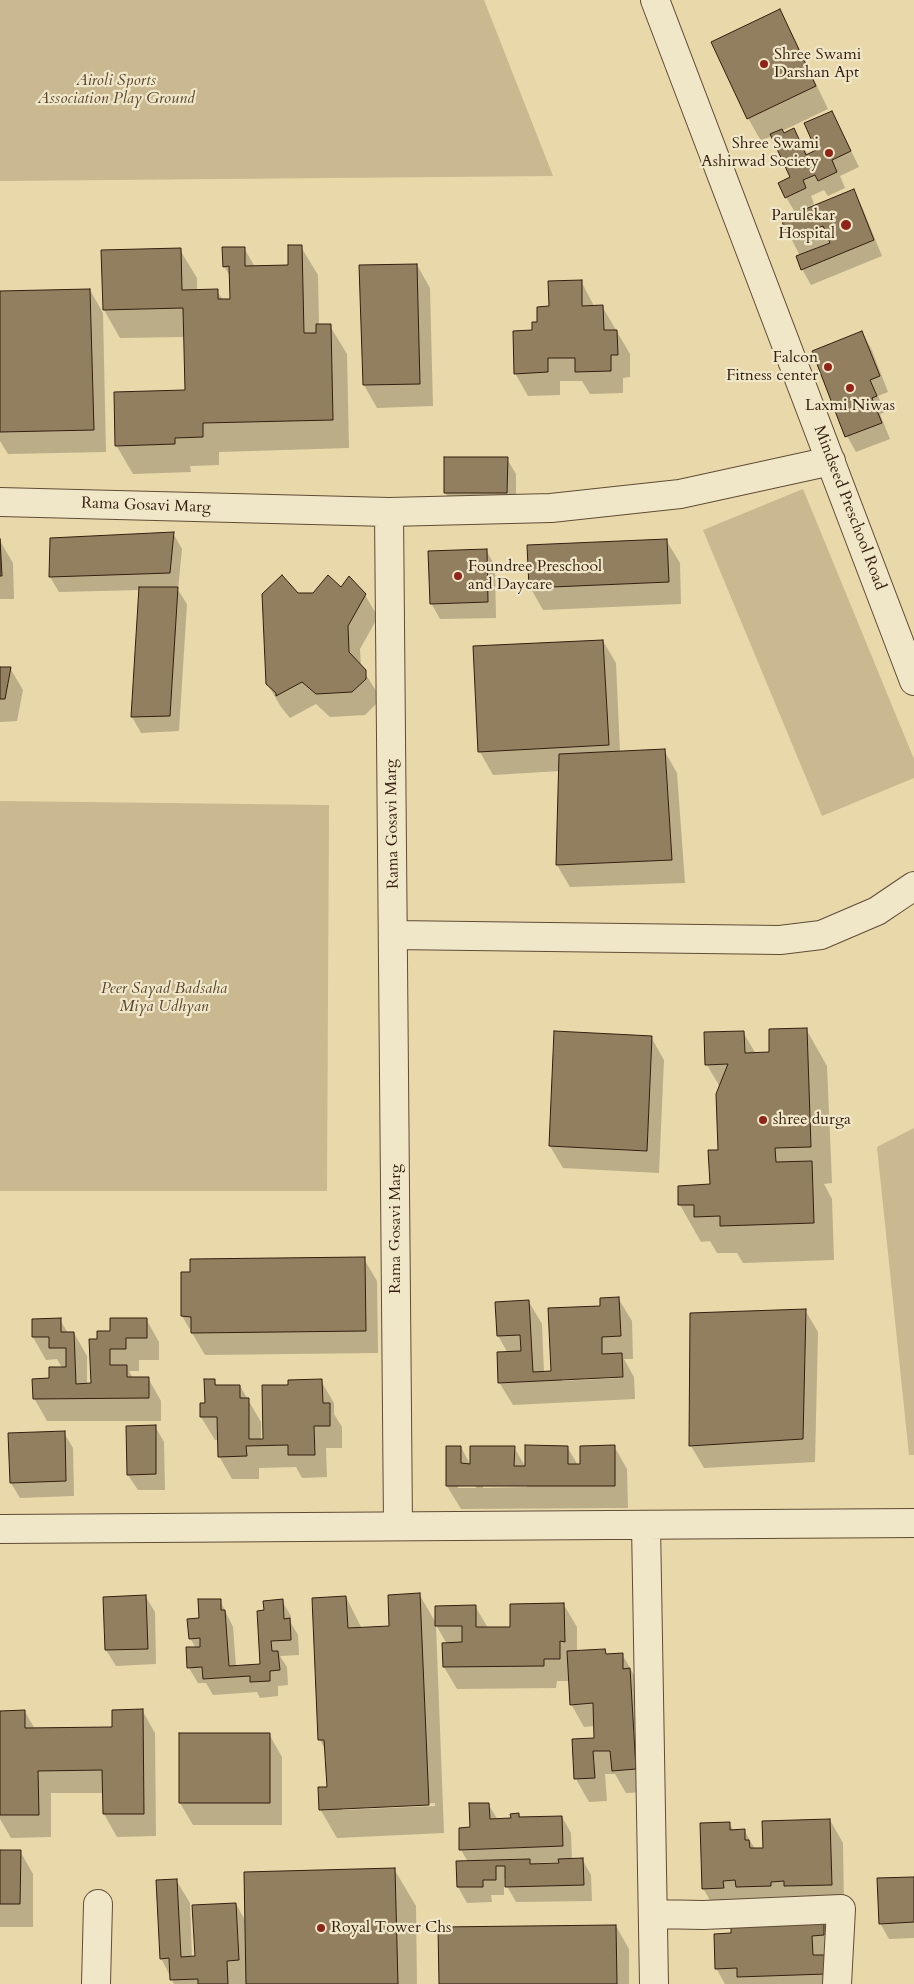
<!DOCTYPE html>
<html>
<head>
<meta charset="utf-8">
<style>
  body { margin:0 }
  canvas { display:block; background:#e8d8aa }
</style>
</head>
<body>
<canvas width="914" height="1984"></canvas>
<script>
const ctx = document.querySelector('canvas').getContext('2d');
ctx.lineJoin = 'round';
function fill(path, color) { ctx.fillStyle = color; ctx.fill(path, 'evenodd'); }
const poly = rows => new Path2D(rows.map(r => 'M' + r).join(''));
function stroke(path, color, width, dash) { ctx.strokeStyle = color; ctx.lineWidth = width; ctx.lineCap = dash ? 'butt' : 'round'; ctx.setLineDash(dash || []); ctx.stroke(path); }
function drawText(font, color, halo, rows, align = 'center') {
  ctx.font = font + ' Cardo,serif'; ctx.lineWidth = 4.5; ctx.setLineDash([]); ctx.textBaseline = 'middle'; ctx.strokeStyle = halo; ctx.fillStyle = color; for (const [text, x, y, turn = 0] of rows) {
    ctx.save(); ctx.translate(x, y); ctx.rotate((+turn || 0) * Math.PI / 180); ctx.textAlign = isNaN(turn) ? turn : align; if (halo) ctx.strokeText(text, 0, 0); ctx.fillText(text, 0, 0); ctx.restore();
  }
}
const green = poly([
  [0,0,484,0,553,176,0,181],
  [803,489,914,759,914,778,822,816,703,530],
  [0,801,329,805,327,1191,0,1191],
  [914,1128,914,1455,909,1455,877,1147]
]);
const shadow = poly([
  [779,11,792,34,828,109,782,131,783,134,794,129,808,155,818,151,832,112,859,167,840,176,845,188,828,196,824,190,811,196,814,204,798,211,798,213,853,191,862,207,882,256,811,285,802,269,800,256,782,220,796,214,786,197,791,178,772,136,761,141,748,118,713,43],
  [301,247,318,275,319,326,330,326,347,354,349,448,219,452,219,465,190,466,191,472,133,474,116,445,187,392,185,337,120,338,104,310,180,250,197,278,197,291,217,291,223,300,231,300,231,278,224,266,244,248,255,267,290,266],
  [417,265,430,288,433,406,377,408,364,385],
  [581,281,594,306,602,306,630,354,630,377,623,378,623,393,590,394,582,381,560,381,560,395,528,396,515,373,533,331,550,307],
  [90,290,103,313,106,452,8,454,0,441,0,292],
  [862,333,871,348,888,392,878,396,885,412,880,414,890,439,856,452,847,436],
  [507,459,516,474,516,509,454,508,445,492],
  [173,533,182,549,178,590,187,604,179,731,141,733,132,717,140,590,59,592,50,577],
  [666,540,680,563,681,604,543,610,530,587],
  [0,541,13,563,14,599,0,599],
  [486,550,495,566,496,618,440,619,431,603],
  [341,588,365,595,378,617,360,649,361,667,378,694,378,702,365,715,330,717,316,704,290,718,281,707,267,683,298,595,314,594],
  [603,641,616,663,620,752,664,750,677,773,685,883,570,887,557,865,560,771,493,775,480,752,474,648],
  [0,668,10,668,23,690,17,721,0,722],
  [806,1029,827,1066,832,1183,824,1184,832,1199,834,1260,743,1263,737,1253,717,1253,710,1241,701,1242,680,1205,711,1186,719,1151,720,1087,707,1065,743,1032,756,1054,771,1054],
  [651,1037,664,1060,659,1173,563,1168,550,1146],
  [364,1259,377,1281,378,1353,205,1355,182,1316],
  [618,1298,632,1321,633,1359,624,1359,634,1377,635,1399,513,1405,499,1382,508,1353,498,1336,529,1302,542,1324,544,1373,552,1373,602,1307],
  [622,1376,622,1378,562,1381,562,1378],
  [805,1310,818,1332,815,1462,704,1468,691,1446],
  [146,1319,159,1342,159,1360,139,1360,139,1371,129,1371,133,1378,148,1378,161,1401,161,1421,47,1421,34,1398,62,1368,57,1359,46,1360,33,1337,60,1320,68,1333,74,1333,87,1356,87,1385,92,1385,98,1340,111,1332],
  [214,1380,218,1387,240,1386,261,1422,261,1440,264,1440,289,1386,321,1381,334,1403,334,1414,342,1427,342,1448,326,1448,327,1477,302,1478,296,1467,259,1468,259,1479,232,1479,219,1456,219,1440,215,1440,201,1417],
  [155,1426,164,1442,165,1490,138,1490,128,1475],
  [64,1433,73,1448,74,1496,20,1498,11,1483],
  [614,1446,627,1469,628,1508,461,1509,447,1486,447,1447,461,1447,471,1466,514,1447,526,1468,567,1447,578,1465,582,1465],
  [458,1485,476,1485,476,1488,458,1488],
  [483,1485,527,1485,527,1487,483,1488],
  [419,1594,436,1623,475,1606,488,1628,511,1628,564,1605,577,1627,577,1652,604,1650,607,1655,622,1654,635,1677,648,1792,626,1793,615,1774,605,1774,607,1801,589,1802,576,1779,573,1740,596,1739,595,1726,584,1727,571,1704,570,1681,557,1681,556,1688,457,1689,444,1667,447,1644,436,1625,444,1833,337,1838,320,1809,328,1788,326,1751,320,1740,346,1597,362,1629,391,1628],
  [435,1803,435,1806,342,1810,342,1807],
  [146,1597,155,1612,156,1664,116,1666,106,1650],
  [220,1600,233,1627,236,1666,261,1665,265,1611,282,1601,291,1616,291,1623,298,1635,299,1655,280,1656,287,1667,288,1685,278,1686,278,1696,260,1698,257,1692,213,1695,206,1683,198,1683,189,1668,196,1648,190,1638,200,1619],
  [142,1710,155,1733,156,1836,117,1837,104,1814,104,1793,51,1793,51,1837,11,1838,0,1819,0,1712,25,1712,35,1729,113,1728],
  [269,1734,282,1757,282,1825,193,1825,180,1803],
  [488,1804,498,1820,512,1819,519,1814,521,1818,562,1817,571,1833,572,1860,582,1859,591,1875,592,1901,516,1902,507,1886,507,1879,504,1879,504,1895,491,1895,492,1902,467,1903,458,1887,468,1862,461,1850,472,1828],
  [560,1862,560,1865,536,1865,536,1863],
  [830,1820,843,1843,844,1907,716,1911,703,1888,729,1823,734,1831,744,1830,755,1849,764,1849],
  [0,1851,20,1851,33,1874,33,1927,0,1927],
  [394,1869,416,1906,417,1984,174,1984,161,1958,176,1880,190,1903,192,1958,196,1957,236,1904,246,1922],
  [914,1878,914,1938,889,1939,880,1923],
  [823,1919,836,1941,838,1984,725,1984,716,1968,733,1935],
  [616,1926,629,1949,629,1984,440,1984]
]);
const building = poly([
  [780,9,816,86,747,119,711,42,780,9],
  [832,111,851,151,832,160,837,172,818,181,815,175,803,180,806,188,785,198,778,183,790,177,770,134,782,129,784,133,794,128,806,155,816,150,804,123,832,111],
  [854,189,874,240,801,270,796,256,830,243,823,226,789,239,781,219,854,189],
  [288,245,302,245,304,333,316,333,316,324,331,324,333,420,203,423,203,437,175,438,175,444,115,446,114,392,185,390,183,308,103,310,101,250,181,248,182,290,218,289,218,299,230,299,229,266,223,267,222,247,245,247,245,266,288,265,288,245],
  [417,264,420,384,363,385,359,265,417,264],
  [582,280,582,306,603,305,604,330,617,330,618,355,611,355,611,371,575,372,575,358,548,358,548,372,514,374,513,331,532,330,532,322,537,322,537,307,549,306,548,281,582,280],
  [90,289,94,430,0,432,0,291,90,289],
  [862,331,880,376,870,380,877,396,872,398,882,423,845,437,812,351,862,331],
  [444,457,508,457,507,493,444,493,444,457],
  [174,532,170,573,49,577,50,538,174,532],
  [0,539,2,576,0,576,0,539],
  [667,539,669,582,529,588,527,545,667,539],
  [487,549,488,602,430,604,428,551,487,549],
  [282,575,298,593,313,593,328,575,341,587,349,576,366,594,348,626,349,652,366,670,366,679,352,692,316,694,302,682,276,696,276,693,266,684,262,594,282,575],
  [139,587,178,587,170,716,131,717,139,587],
  [603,640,609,745,478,752,473,646,603,640],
  [0,667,11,667,5,699,0,699,0,667],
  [665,749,672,860,556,865,559,754,665,749],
  [807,1028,811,1147,775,1148,776,1162,812,1161,814,1223,720,1226,720,1216,694,1217,694,1205,678,1205,678,1186,710,1184,708,1150,718,1150,716,1094,728,1064,705,1065,704,1032,744,1031,745,1053,769,1052,769,1029,807,1028],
  [554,1031,652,1036,647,1151,549,1146,554,1031],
  [365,1257,366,1331,191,1333,191,1317,181,1316,181,1272,190,1272,190,1259,365,1257],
  [619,1297,621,1336,602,1337,602,1354,622,1353,623,1377,498,1383,497,1352,521,1351,520,1335,497,1336,495,1302,529,1300,533,1372,551,1371,548,1308,600,1306,600,1298,619,1297],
  [806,1309,803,1439,689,1446,690,1313,806,1309],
  [61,1318,61,1332,74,1332,76,1384,91,1383,89,1339,97,1339,97,1331,110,1331,110,1318,147,1318,147,1338,126,1338,126,1349,110,1349,110,1365,127,1365,127,1377,149,1377,149,1398,33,1399,32,1379,49,1378,49,1367,66,1367,66,1348,49,1348,49,1337,32,1337,32,1319,61,1318],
  [204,1379,215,1379,215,1385,240,1385,240,1398,249,1398,249,1439,263,1439,262,1385,288,1385,288,1380,322,1379,323,1403,330,1403,330,1426,314,1426,315,1455,288,1455,288,1445,246,1446,247,1456,218,1457,217,1417,200,1417,200,1403,205,1403,204,1379],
  [156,1425,156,1474,127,1475,126,1426,156,1425],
  [65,1431,66,1481,10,1483,8,1433,65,1431],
  [525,1445,568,1446,568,1464,580,1464,580,1446,615,1445,615,1486,446,1486,446,1446,461,1446,461,1463,470,1464,470,1446,515,1446,514,1466,525,1466,525,1445],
  [420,1593,429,1805,319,1810,318,1787,327,1787,324,1740,318,1740,312,1598,346,1596,348,1628,389,1626,388,1595,420,1593],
  [146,1595,148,1649,105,1650,103,1597,146,1595],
  [198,1599,221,1599,221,1610,225,1610,229,1666,260,1664,257,1611,264,1610,263,1601,283,1599,284,1619,290,1618,291,1640,271,1641,272,1651,278,1651,280,1670,270,1671,270,1681,250,1682,250,1676,203,1679,202,1667,187,1668,186,1647,200,1647,200,1638,189,1639,187,1619,199,1618,198,1599],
  [564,1603,565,1642,560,1641,560,1659,544,1659,544,1666,443,1667,442,1643,462,1642,462,1626,435,1626,435,1606,476,1605,476,1627,510,1627,510,1604,564,1603],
  [605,1649,606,1654,623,1653,623,1669,630,1668,636,1769,612,1771,610,1751,593,1751,595,1778,574,1779,572,1739,594,1738,593,1703,570,1705,567,1651,605,1649],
  [143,1709,144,1814,103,1814,102,1770,38,1771,39,1815,0,1815,0,1711,25,1710,25,1728,112,1727,112,1710,143,1709],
  [179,1733,270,1733,270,1803,179,1803,179,1733],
  [469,1803,489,1803,490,1819,511,1818,510,1814,519,1813,519,1817,562,1816,563,1846,459,1850,459,1828,470,1827,469,1803],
  [830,1819,832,1885,784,1886,784,1881,771,1882,771,1886,736,1887,735,1880,723,1881,724,1888,702,1889,700,1823,730,1822,730,1830,745,1829,745,1840,749,1840,750,1848,763,1848,762,1821,830,1819],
  [0,1850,21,1850,20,1904,0,1904,0,1850],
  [583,1858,584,1885,505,1887,505,1866,496,1866,496,1880,483,1880,483,1887,457,1887,456,1861,530,1859,530,1864,559,1863,558,1859,583,1858],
  [395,1868,398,1984,246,1984,244,1872,395,1868],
  [914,1877,914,1922,879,1924,877,1878,914,1877],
  [177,1879,181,1957,195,1956,192,1905,236,1903,239,1960,227,1961,228,1984,198,1984,198,1979,170,1980,169,1958,160,1959,156,1880,177,1879],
  [824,1917,824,1935,812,1936,813,1955,825,1955,826,1974,737,1977,737,1968,715,1969,714,1934,731,1933,731,1921,824,1917],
  [616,1925,617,1984,439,1984,438,1927,616,1925]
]);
const minor = poly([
  [655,0,914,681],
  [0,502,389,512,551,508,680,494,831,461],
  [389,512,398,1525],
  [394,935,780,940,821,935,877,911,914,886],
  [646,1525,654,1984],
  [0,1529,914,1523],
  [653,1914,703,1915,841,1909,837,1984],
  [96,1984,98,1904]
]);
const markers = [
  [764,64,5,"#8f2418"],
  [829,153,5,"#8f2418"],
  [846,225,6,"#8f2418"],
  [828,367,5,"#8f2418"],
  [850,388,5,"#8f2418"],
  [458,576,5,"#8f2418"],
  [763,1120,5,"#8f2418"],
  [321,1928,5,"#8f2418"]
];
const poiNames = [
  ["Shree Swami",774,55],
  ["Darshan Apt",774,73],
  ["Shree Swami",819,144,"right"],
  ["Ashirwad Society",819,162,"right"],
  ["Parulekar",835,216,"right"],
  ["Hospital",835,234,"right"],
  ["Falcon",818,358,"right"],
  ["Fitness center",818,376,"right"],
  ["Laxmi Niwas",850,406,"center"],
  ["Foundree Preschool",468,567],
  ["and Daycare",468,585],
  ["shree durga",773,1120],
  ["Royal Tower Chs",331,1928]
];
const parkNames = [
  ["Airoli Sports",116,81],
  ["Association Play Ground",116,99],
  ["Peer Sayad Badsaha",164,989],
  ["Miya Udhyan",164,1007]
];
const streetNames = [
  ["Rama Gosavi Marg",146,506,2],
  ["Mindseed Preschool Road",849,508,69],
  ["Rama Gosavi Marg",393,824,-91],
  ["Rama Gosavi Marg",396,1229,-90]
];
fill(green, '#c9b890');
fill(shadow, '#0003');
fill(building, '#927f60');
stroke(building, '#341e0f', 1);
stroke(minor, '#614c36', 30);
stroke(minor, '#f0e6c8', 28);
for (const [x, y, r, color] of markers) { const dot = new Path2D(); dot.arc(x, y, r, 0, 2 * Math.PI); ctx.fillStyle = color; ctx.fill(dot); stroke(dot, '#f0e6c8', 2); }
drawText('16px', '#341e0f', '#f0e6c8', poiNames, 'left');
drawText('italic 16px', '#59442f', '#f0e6c8', parkNames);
drawText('16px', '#341e0f', '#f0e6c8', streetNames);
</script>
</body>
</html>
